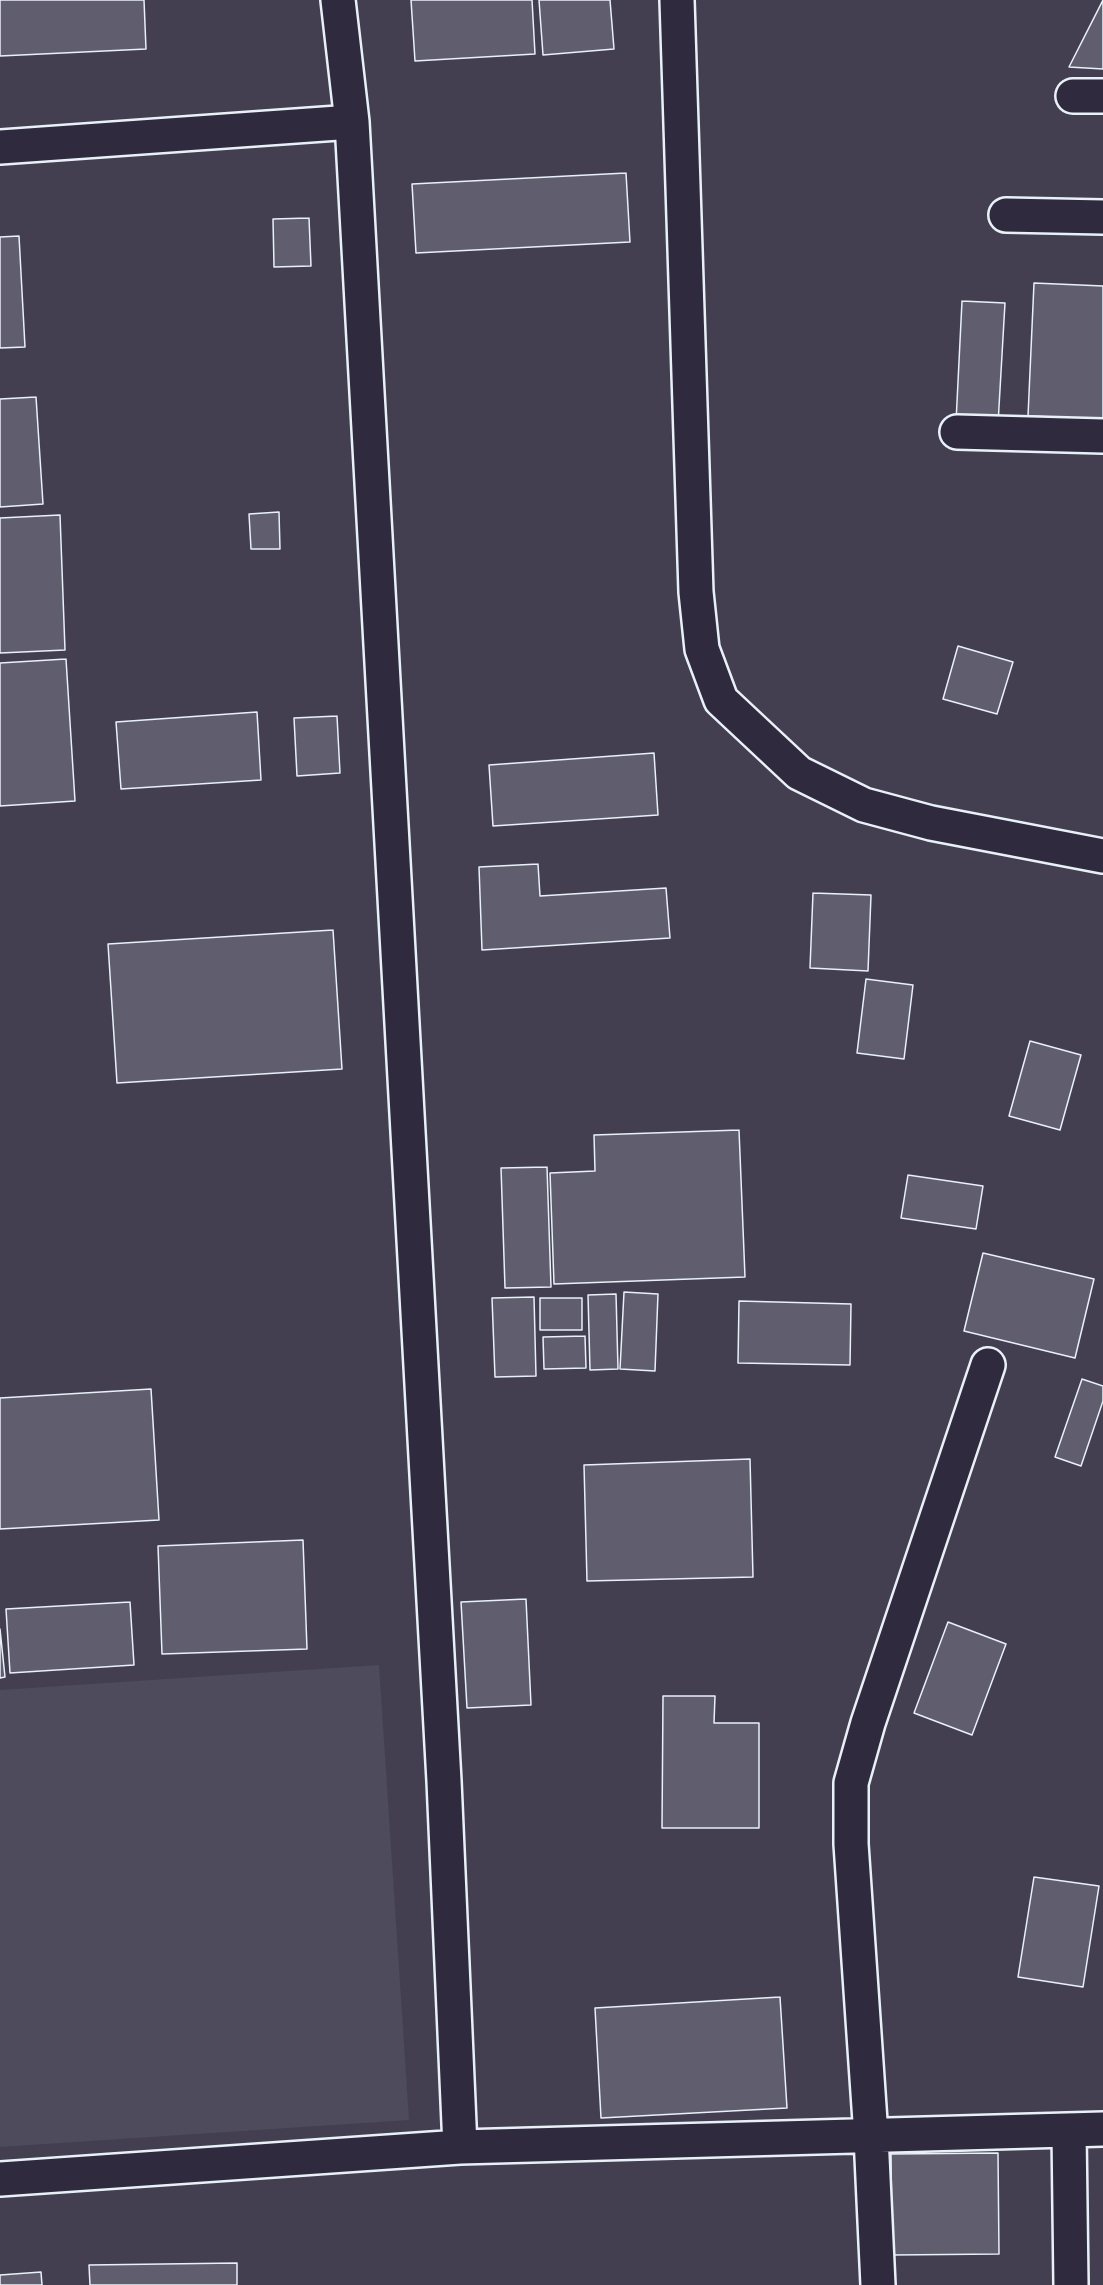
<!DOCTYPE html>
<html>
<head>
<meta charset="utf-8">
<style>
  body { margin:0 }
  canvas { display:block; background:#363244 }
</style>
</head>
<body>
<canvas width="1103" height="2285"></canvas>
<script>
const ctx = document.querySelector('canvas').getContext('2d');
ctx.lineJoin = 'round';
function fill(path, color) { ctx.fillStyle = color; ctx.fill(path, 'evenodd'); }
const poly = rows => new Path2D(rows.map(r => 'M' + r).join(''));
function stroke(path, color, width, dash) { ctx.strokeStyle = color; ctx.lineWidth = width; ctx.lineCap = dash ? 'butt' : 'round'; ctx.setLineDash(dash || []); ctx.stroke(path); }
const built = poly([
  [0,0,1103,0,1103,2285,0,2285]
]);
const green = poly([
  [379,1665,409,2120,0,2147,0,1690]
]);
const building = poly([
  [0,0,144,0,146,49,0,56,0,0],
  [411,0,532,0,535,54,415,61,411,0],
  [539,0,610,0,614,49,543,55,539,0],
  [1103,0,1103,69,1069,67,1103,0],
  [626,173,630,242,416,253,412,184,626,173],
  [309,218,311,266,274,267,273,219,309,218],
  [19,236,25,347,0,348,0,237,19,236],
  [1034,283,1103,286,1103,419,1028,416,1034,283],
  [962,301,1005,303,998,424,956,422,962,301],
  [36,397,43,504,0,507,0,399,36,397],
  [279,512,280,549,251,549,249,514,279,512],
  [60,515,65,650,0,653,0,518,60,515],
  [958,646,1013,662,997,714,943,699,958,646],
  [66,659,75,801,0,806,0,663,66,659],
  [257,712,261,780,121,789,116,722,257,712],
  [337,716,340,773,297,776,294,718,337,716],
  [654,753,658,815,493,826,489,765,654,753],
  [538,864,540,896,666,888,670,938,482,950,479,867,538,864],
  [813,893,871,895,868,971,810,968,813,893],
  [333,930,342,1069,117,1083,108,944,333,930],
  [866,979,913,985,904,1059,857,1053,866,979],
  [1030,1041,1081,1055,1060,1130,1009,1116,1030,1041],
  [739,1130,745,1277,554,1284,550,1173,595,1171,594,1135,739,1130],
  [547,1167,551,1287,505,1288,501,1168,547,1167],
  [908,1175,983,1186,976,1229,901,1218,908,1175],
  [983,1253,1094,1279,1075,1358,964,1331,983,1253],
  [624,1292,658,1294,655,1371,620,1369,624,1292],
  [616,1294,618,1369,590,1370,588,1295,616,1294],
  [534,1297,536,1376,495,1377,492,1298,534,1297],
  [540,1298,582,1298,582,1330,540,1330,540,1298],
  [739,1301,851,1304,850,1365,738,1363,739,1301],
  [585,1336,586,1368,544,1369,543,1337,585,1336],
  [1082,1379,1103,1386,1103,1401,1081,1466,1055,1457,1082,1379],
  [151,1389,159,1520,0,1529,0,1398,151,1389],
  [750,1459,753,1577,587,1581,584,1465,750,1459],
  [303,1540,307,1649,162,1654,158,1546,303,1540],
  [526,1599,531,1705,467,1708,461,1602,526,1599],
  [130,1602,134,1665,10,1673,6,1609,130,1602],
  [948,1622,1006,1644,972,1735,914,1713,948,1622],
  [0,1629,5,1677,0,1678,0,1629],
  [663,1696,715,1696,714,1723,759,1723,759,1828,662,1828,663,1696],
  [1034,1877,1099,1886,1083,1987,1018,1977,1034,1877],
  [780,1997,787,2108,601,2118,595,2008,780,1997],
  [998,2153,999,2254,892,2255,891,2154,998,2153],
  [237,2263,237,2285,90,2285,89,2265,237,2263],
  [41,2272,42,2285,0,2285,0,2275,41,2272]
]);
const minor = poly([
  [338,0,352,122,444,1781,460,2147],
  [677,0,696,592,702,649,721,700,799,773,864,805,931,823,1103,856],
  [1073,96,1103,96],
  [0,147,352,122],
  [1006,215,1103,217],
  [957,432,1103,436],
  [1069,2131,1071,2285],
  [0,2179,460,2147,1103,2129],
  [878,2285,871,2136,851,1844,851,1783,868,1723,988,1365]
]);
fill(built, '#433f51');
fill(green, '#4d4b5c');
fill(building, '#605e6e');
stroke(building, '#e8f1f8', 1.5);
stroke(minor, '#e8f1f8', 38);
stroke(minor, '#2f2a3d', 33);
</script>
</body>
</html>
